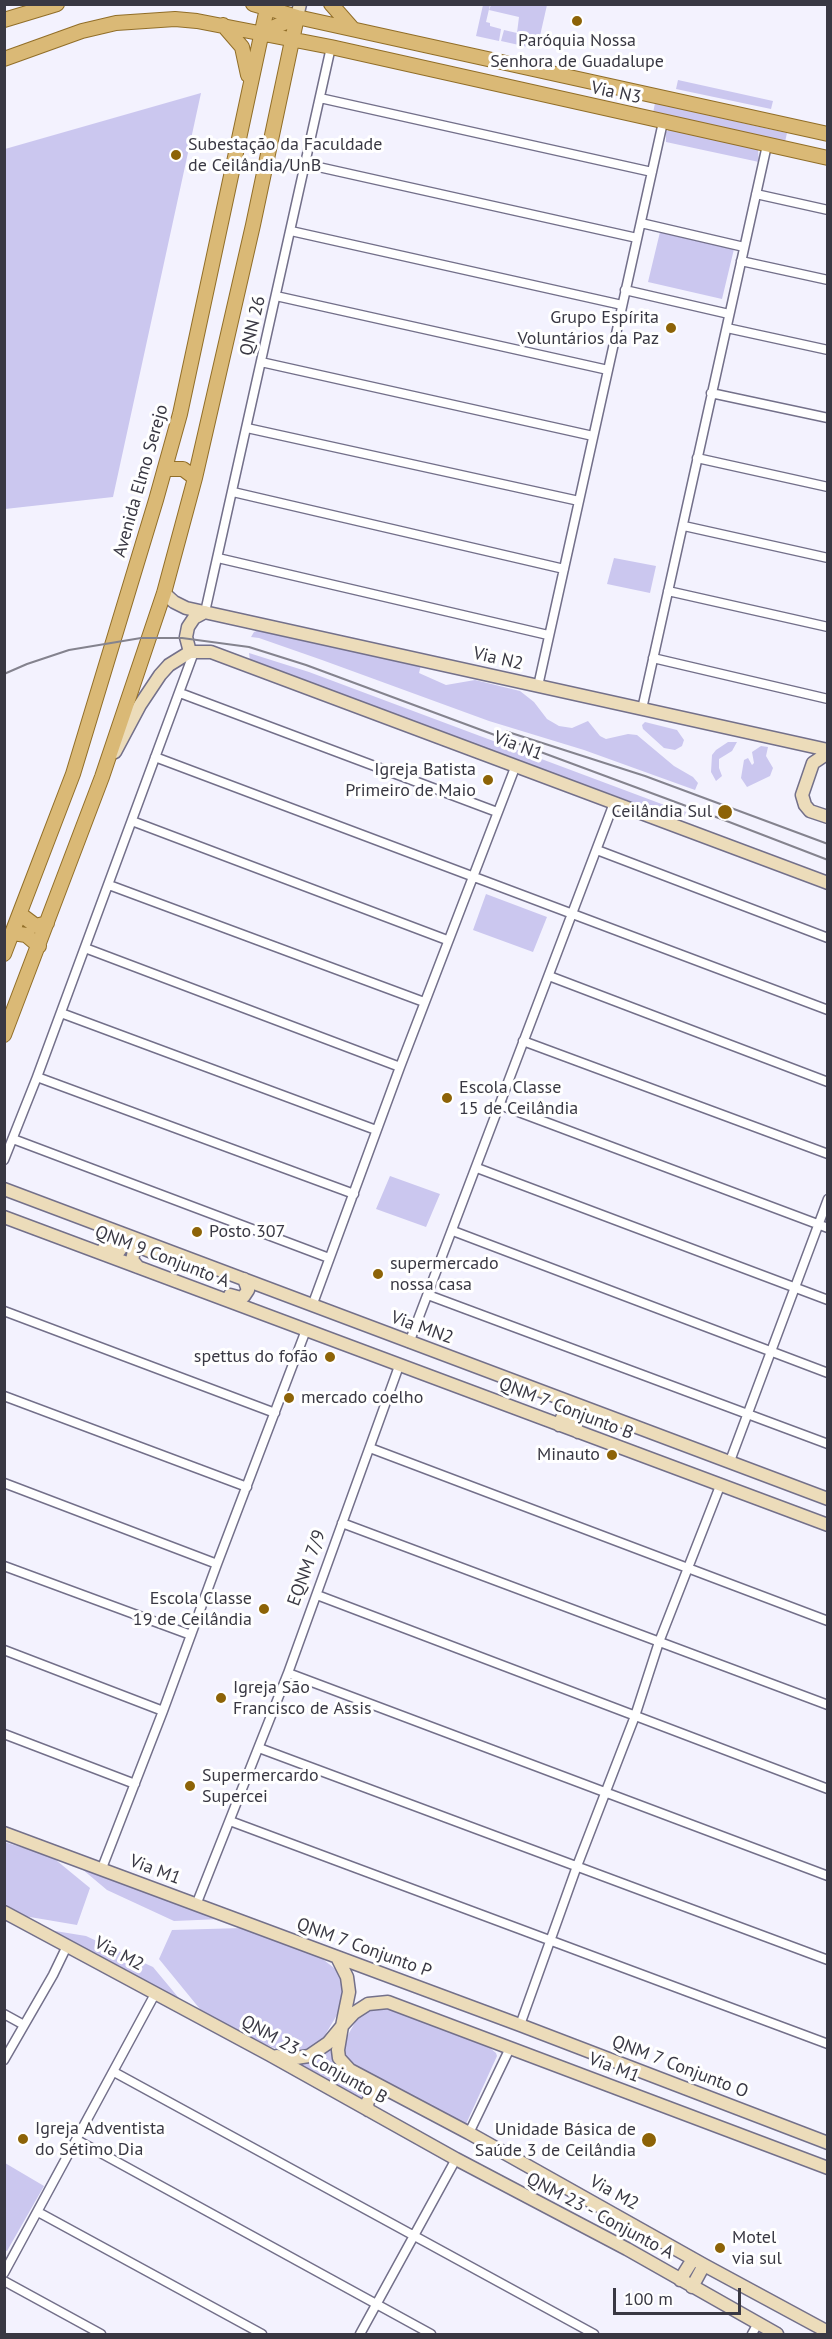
<!DOCTYPE html>
<html>
<head>
<meta charset="utf-8">
<style>
  body { margin:0 }
  #map { position:relative; width:832px; height:2339px; overflow:hidden; background:#f3f2fe; font-family:"PT Sans",sans-serif }
  canvas { display:block }
  .frame { position:absolute; inset:0; border:6px solid #393843; pointer-events:none }
  .scale { position:absolute; left:613px; top:2288px; width:128px; height:27px; box-sizing:border-box; border:3px solid #393843; border-top:0; padding-left:8px; font-size:18px; line-height:21px; white-space:nowrap; color:#393843; -webkit-text-stroke:4px #fff; paint-order:stroke }
</style>
</head>
<body>
<div id="map">
<canvas width="832" height="2339"></canvas>
<div class="frame"></div>
<div class="scale">100 m</div>
</div>
<script>
const ctx = document.querySelector('canvas').getContext('2d');
ctx.lineJoin = 'round';
function fill(path, color) { ctx.fillStyle = color; ctx.fill(path, 'evenodd'); }
const poly = rows => new Path2D(rows.map(r => 'M' + r).join(''));
function stroke(path, color, width, dash) { ctx.strokeStyle = color; ctx.lineWidth = width; ctx.lineCap = dash ? 'butt' : 'round'; ctx.setLineDash(dash || []); ctx.stroke(path); }
function drawText(font, color, halo, rows, align = 'center') {
  ctx.font = font + ' "PT Sans",sans-serif'; ctx.lineWidth = 6; ctx.setLineDash([]); ctx.textBaseline = 'middle'; ctx.strokeStyle = halo; ctx.fillStyle = color; for (const [text, x, y, turn = 0] of rows) {
    ctx.save(); ctx.translate(x, y); ctx.rotate((+turn || 0) * Math.PI / 180); ctx.textAlign = isNaN(turn) ? turn : align; if (halo) ctx.strokeText(text, 0, 0); ctx.fillText(text, 0, 0); ctx.restore();
  }
}
const green = poly([
  [483,5,490,5,486,22,490,23,490,26,501,29,499,41,476,36],
  [491,5,547,5,537,49,501,41,504,30,517,33,519,17,489,10],
  [678,80,773,101,771,109,676,89],
  [201,93,113,497,5,509,5,149],
  [655,103,787,133,785,142,653,113],
  [670,129,758,149,759,162,666,142,666,132],
  [660,232,734,249,722,299,648,282],
  [614,558,656,566,650,593,607,584],
  [259,630,421,665,419,673,446,685,475,680,520,691,534,702,547,719,559,726,572,728,588,721,600,736,606,739,628,734,637,735,674,766,693,777,698,783,695,790,584,750,489,721,322,660,259,638,251,637,254,632],
  [249,653,309,672,667,806,673,805,686,812,684,817,679,819,586,785,585,786,250,661],
  [645,722,677,730,684,740,682,746,675,750,664,748,643,729,642,725],
  [728,742,737,742,732,751,719,759,719,768,722,776,716,781,711,772,712,755,716,750],
  [761,746,768,747,766,756,773,768,770,776,747,787,741,778,744,760,748,758,752,765,754,763,752,752],
  [486,894,547,917,533,952,473,930],
  [390,1176,440,1194,426,1227,376,1209],
  [4,1842,51,1856,90,1888,77,1925,24,1916,5,1904],
  [76,1864,221,1919,174,1921,107,1890],
  [243,1928,320,1957,338,1971,344,1993,340,2010,322,2040,311,2049,294,2053,274,2048,239,2033,204,2014,159,1959,172,1930],
  [49,1930,86,1936,153,1967,183,2003],
  [383,2007,485,2044,496,2053,497,2056,466,2124,463,2125,347,2062,342,2051,343,2044,358,2017,369,2009],
  [332,2044,332,2053,337,2068,373,2088,365,2094,362,2101,293,2063],
  [5,2163,44,2186,7,2251,4,2250]
]);
const street = poly([
  [320,98,652,172],
  [305,164,637,238],
  [756,194,828,210],
  [641,223,744,247],
  [291,231,622,305],
  [741,261,828,280],
  [625,290,729,314],
  [276,296,608,370],
  [727,328,828,350],
  [261,362,593,436],
  [711,393,828,418],
  [247,428,579,501],
  [697,458,828,487],
  [233,492,564,569],
  [684,526,828,558],
  [218,558,548,635],
  [668,591,828,627],
  [205,612,331,47],
  [653,658,828,699],
  [538,686,663,122],
  [180,693,497,812],
  [642,709,767,145],
  [155,757,828,1010],
  [132,821,447,940],
  [597,850,828,938],
  [109,885,424,1002],
  [85,948,400,1067],
  [549,976,828,1082],
  [61,1013,376,1130],
  [523,1041,828,1154],
  [37,1077,354,1194],
  [500,1105,828,1228],
  [13,1139,329,1258],
  [4,1160,37,1077,194,652],
  [477,1168,828,1300],
  [453,1231,828,1373],
  [428,1295,828,1444],
  [312,1306,400,1067,516,765],
  [4,1311,275,1413],
  [409,1343,614,803],
  [4,1396,247,1487],
  [370,1448,828,1621],
  [730,1461,828,1199],
  [4,1483,217,1564],
  [342,1523,828,1705],
  [4,1566,191,1635],
  [317,1595,828,1789],
  [4,1650,163,1711],
  [288,1673,828,1876],
  [4,1734,135,1784],
  [259,1748,828,1960],
  [230,1821,828,2044],
  [102,1868,163,1711,217,1564,306,1330],
  [196,1905,288,1673,399,1366],
  [4,2014,24,2025],
  [520,2025,577,1866,635,1716,659,1642,720,1486],
  [4,2060,53,1975,67,1946],
  [114,2072,594,2334],
  [469,2133,510,2048],
  [77,2140,431,2334],
  [38,2212,262,2334],
  [4,2273,155,1994],
  [4,2281,101,2334],
  [360,2334,456,2159],
  [752,2334,757,2325]
]);
const secondary = poly([
  [297,17,300,4],
  [164,593,174,602,186,608,828,750],
  [190,652,186,637,188,627,194,618,205,612],
  [115,752,140,705,160,675,169,665,190,652,211,652,828,883],
  [828,753,813,763,802,795,805,805,810,811,828,817],
  [4,1189,828,1499],
  [4,1217,828,1525],
  [104,1248,114,1251,120,1250,124,1240,119,1233],
  [138,1267,132,1260,134,1251,140,1247,152,1252],
  [230,1295,241,1298,244,1296,248,1290,244,1279],
  [559,1425,569,1402],
  [578,1432,573,1421,578,1415,581,1413,593,1418],
  [4,1833,520,2025,828,2143],
  [4,1912,270,2055,456,2159,627,2249,777,2334],
  [277,2056,289,2059,309,2056,328,2043,342,2026,349,1992,347,1977,338,1959],
  [368,2110,367,2103,370,2098,384,2089],
  [828,2168,388,2002,368,2004,354,2013,342,2026,338,2050,339,2058,350,2070,469,2133,704,2265,828,2332],
  [680,2280,693,2259],
  [692,2287,704,2265]
]);
const primary = poly([
  [253,4,297,17,828,134],
  [331,4,353,29],
  [4,20,57,4],
  [223,25,242,47,248,75],
  [261,33,297,17],
  [4,59,82,31,116,23,175,19,197,21,331,47,828,158],
  [165,469,183,469,195,478],
  [20,914,36,926,47,923],
  [13,933,26,935,39,946],
  [4,954,73,774,156,500,180,414,267,8],
  [4,1035,102,777,164,593,195,478,253,225,297,17]
]);
const rail = poly([
  [4,674,27,664,69,650,141,638,182,638,249,647,306,665,724,820,828,860],
  [505,731,645,776,828,844]
]);
const markers = [
  [577,21,6,"#8d6307"],
  [176,155,6,"#8d6307"],
  [671,328,6,"#8d6307"],
  [488,780,6,"#8d6307"],
  [725,812,8,"#8d6307"],
  [447,1098,6,"#8d6307"],
  [197,1232,6,"#8d6307"],
  [378,1274,6,"#8d6307"],
  [330,1357,6,"#8d6307"],
  [289,1398,6,"#8d6307"],
  [612,1455,6,"#8d6307"],
  [264,1609,6,"#8d6307"],
  [221,1698,6,"#8d6307"],
  [190,1786,6,"#8d6307"],
  [23,2139,6,"#8d6307"],
  [649,2140,8,"#8d6307"],
  [720,2248,6,"#8d6307"]
];
const poiNames = [
  ["Paróquia Nossa",577,41,"center"],
  ["Senhora de Guadalupe",577,62,"center"],
  ["Subestação da Faculdade",188,145],
  ["de Ceilândia/UnB",188,166],
  ["Grupo Espírita",659,318,"right"],
  ["Voluntários da Paz",659,339,"right"],
  ["Igreja Batista",476,770,"right"],
  ["Primeiro de Maio",476,791,"right"],
  ["Ceilândia Sul",712,812,"right"],
  ["Escola Classe",459,1088],
  ["15 de Ceilândia",459,1109],
  ["Posto 307",209,1232],
  ["supermercado",390,1264],
  ["nossa casa",390,1285],
  ["spettus do fofão",318,1357,"right"],
  ["mercado coelho",301,1398],
  ["Minauto",600,1455,"right"],
  ["Escola Classe",252,1599,"right"],
  ["19 de Ceilândia",252,1620,"right"],
  ["Igreja São",233,1688],
  ["Francisco de Assis",233,1709],
  ["Supermercardo",202,1776],
  ["Supercei",202,1797],
  ["Igreja Adventista",35,2129],
  ["do Sétimo Dia",35,2150],
  ["Unidade Básica de",636,2130,"right"],
  ["Saúde 3 de Ceilândia",636,2151,"right"],
  ["Motel",732,2238],
  ["via sul",732,2259]
];
const streetNames = [
  ["Via N3",616,93,12],
  ["QNN 26",253,326,-77],
  ["Avenida Elmo Serejo",141,481,-74],
  ["Via N2",498,659,13],
  ["Via N1",518,746,21],
  ["QNM 9 Conjunto A",162,1257,21],
  ["Via MN2",422,1328,20],
  ["QNM 7 Conjunto B",566,1409,21],
  ["EQNM 7/9",307,1568,-70],
  ["Via M1",155,1870,21],
  ["QNM 7 Conjunto P",364,1948,20],
  ["Via M2",119,1954,28],
  ["QNM 23 - Conjunto B",314,2060,29],
  ["QNM 7 Conjunto O",680,2067,21],
  ["Via M1",614,2068,21],
  ["Via M2",614,2193,29],
  ["QNM 23 - Conjunto A",600,2216,28]
];
fill(green, '#cbc7ef');
stroke(street, '#73708a', 11);
stroke(secondary, '#73708a', 15);
stroke(primary, '#916e28', 16);
stroke(street, '#fff', 8);
stroke(secondary, '#ecdcba', 12);
stroke(primary, '#dab976', 14);
stroke(rail, '#84838e', 2);
for (const [x, y, r, color] of markers) { const dot = new Path2D(); dot.arc(x, y, r, 0, 2 * Math.PI); ctx.fillStyle = color; ctx.fill(dot); stroke(dot, '#fff', 2); }
drawText('18px', '#393843', '#fff', poiNames, 'left');
drawText('18px', '#393843', '#fff', streetNames);
</script>
</body>
</html>
